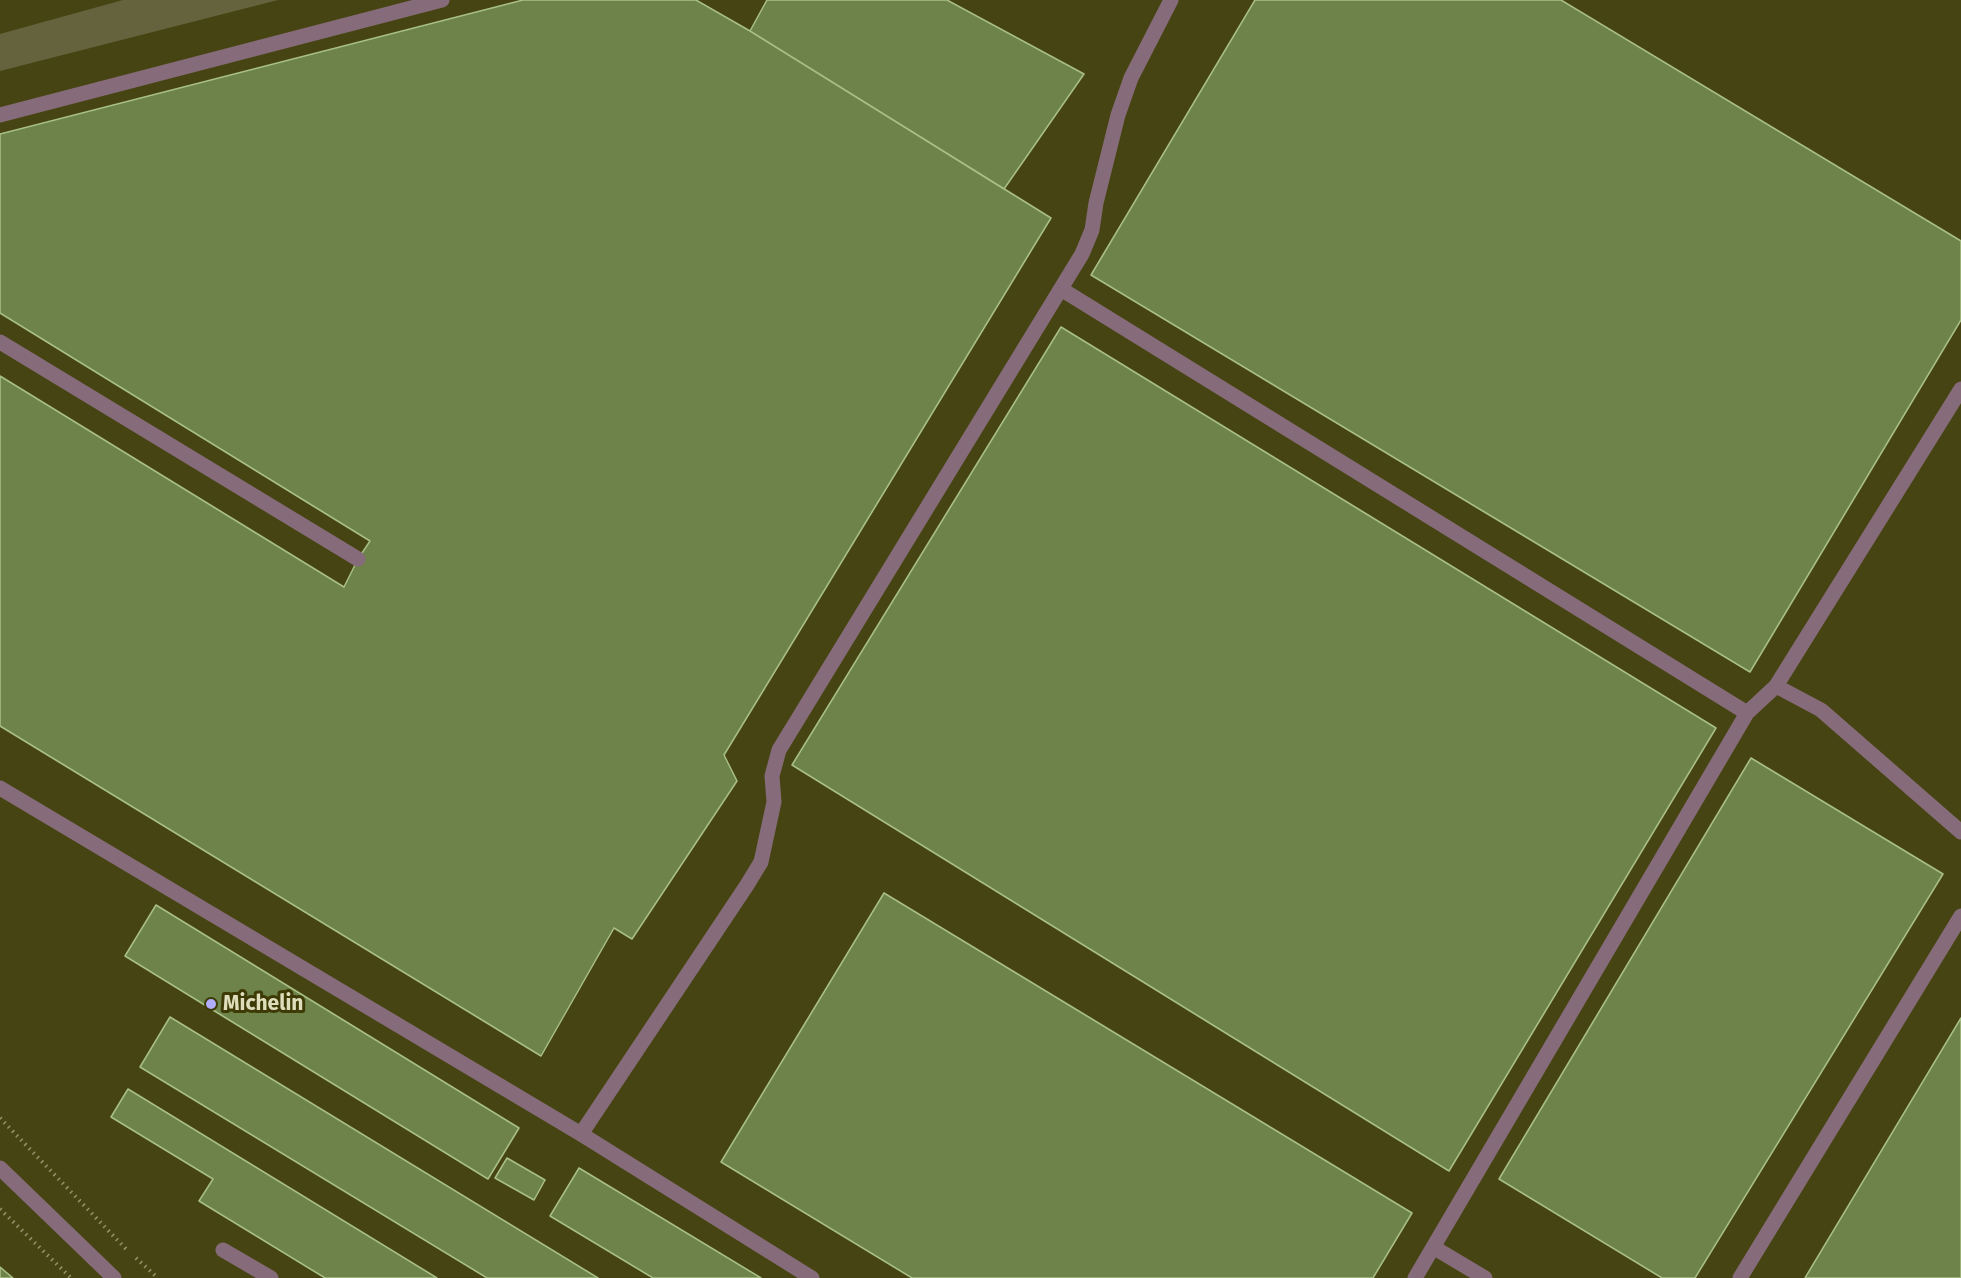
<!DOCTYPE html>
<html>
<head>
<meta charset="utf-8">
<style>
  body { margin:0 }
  canvas { display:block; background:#474413 }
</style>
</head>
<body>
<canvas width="1961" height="1278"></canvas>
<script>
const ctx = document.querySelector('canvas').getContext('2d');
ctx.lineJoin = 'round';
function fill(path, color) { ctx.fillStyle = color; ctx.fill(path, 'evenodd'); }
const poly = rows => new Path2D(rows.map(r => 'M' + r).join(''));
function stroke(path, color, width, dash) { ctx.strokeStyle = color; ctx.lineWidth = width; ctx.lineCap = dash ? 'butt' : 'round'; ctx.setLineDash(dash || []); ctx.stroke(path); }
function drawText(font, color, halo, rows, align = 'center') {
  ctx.font = font + ' "Fira Sans",sans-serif'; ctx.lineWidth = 6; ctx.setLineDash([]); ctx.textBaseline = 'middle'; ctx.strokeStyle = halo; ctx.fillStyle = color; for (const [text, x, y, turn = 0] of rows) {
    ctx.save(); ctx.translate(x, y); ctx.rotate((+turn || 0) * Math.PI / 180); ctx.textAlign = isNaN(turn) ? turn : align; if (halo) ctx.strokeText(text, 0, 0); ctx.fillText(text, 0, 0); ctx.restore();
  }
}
const green = poly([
  [123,0,278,0,0,71,0,34]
]);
const building = poly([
  [523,0,696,0,750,31,1051,218,724,755,737,781,632,939,614,928,541,1056,0,726,0,376,344,587,358,559,370,541,0,313,0,134,523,0],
  [767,0,947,0,1084,74,1004,189,750,31,767,0],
  [1255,0,1561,0,1961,241,1961,320,1750,672,1091,275,1255,0],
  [1061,327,1716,728,1449,1171,792,765,1061,327],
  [1751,758,1943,874,1695,1278,1662,1278,1499,1179,1751,758],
  [884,893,1412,1213,1373,1278,912,1278,721,1162,884,893],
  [156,905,519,1128,488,1179,125,956,156,905],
  [170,1017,598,1278,487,1278,140,1067,170,1017],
  [1961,1018,1961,1278,1805,1278,1961,1018],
  [128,1089,437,1278,325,1278,199,1201,213,1179,111,1117,128,1089],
  [507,1158,545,1180,534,1200,495,1178,507,1158],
  [579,1168,761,1278,653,1278,550,1216,579,1168],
  [0,1267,13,1278,0,1278,0,1267]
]);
const path = poly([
  [0,1118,126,1249],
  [0,1209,71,1278],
  [136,1258,158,1278]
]);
const minor = poly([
  [0,115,442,0],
  [1061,289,1747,713],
  [0,342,358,559],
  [1776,686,1821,710,1961,832],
  [0,788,581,1134,812,1278],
  [581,1134,747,885,761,862,774,802,772,776,779,750,1082,254,1092,230,1096,203,1118,115,1131,78,1171,0],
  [0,1168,114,1278],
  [1433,1247,1485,1278],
  [223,1250,271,1278],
  [1415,1278,1747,713,1776,686,1961,389],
  [1740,1278,1961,916]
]);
const markers = [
  [211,1004,6,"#b1adfa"]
];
const poiNames = [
  ["Michelin",223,1004]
];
fill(green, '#65633d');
fill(building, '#6d8349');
stroke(building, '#a9c084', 1.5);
stroke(path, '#949269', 4, [1.5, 4.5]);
stroke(minor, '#866c7a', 15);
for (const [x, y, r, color] of markers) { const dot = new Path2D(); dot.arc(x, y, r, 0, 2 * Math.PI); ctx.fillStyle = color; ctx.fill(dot); stroke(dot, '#3d3a05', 2); }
drawText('bold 21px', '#deddbc', '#3d3a05', poiNames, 'left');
</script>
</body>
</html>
